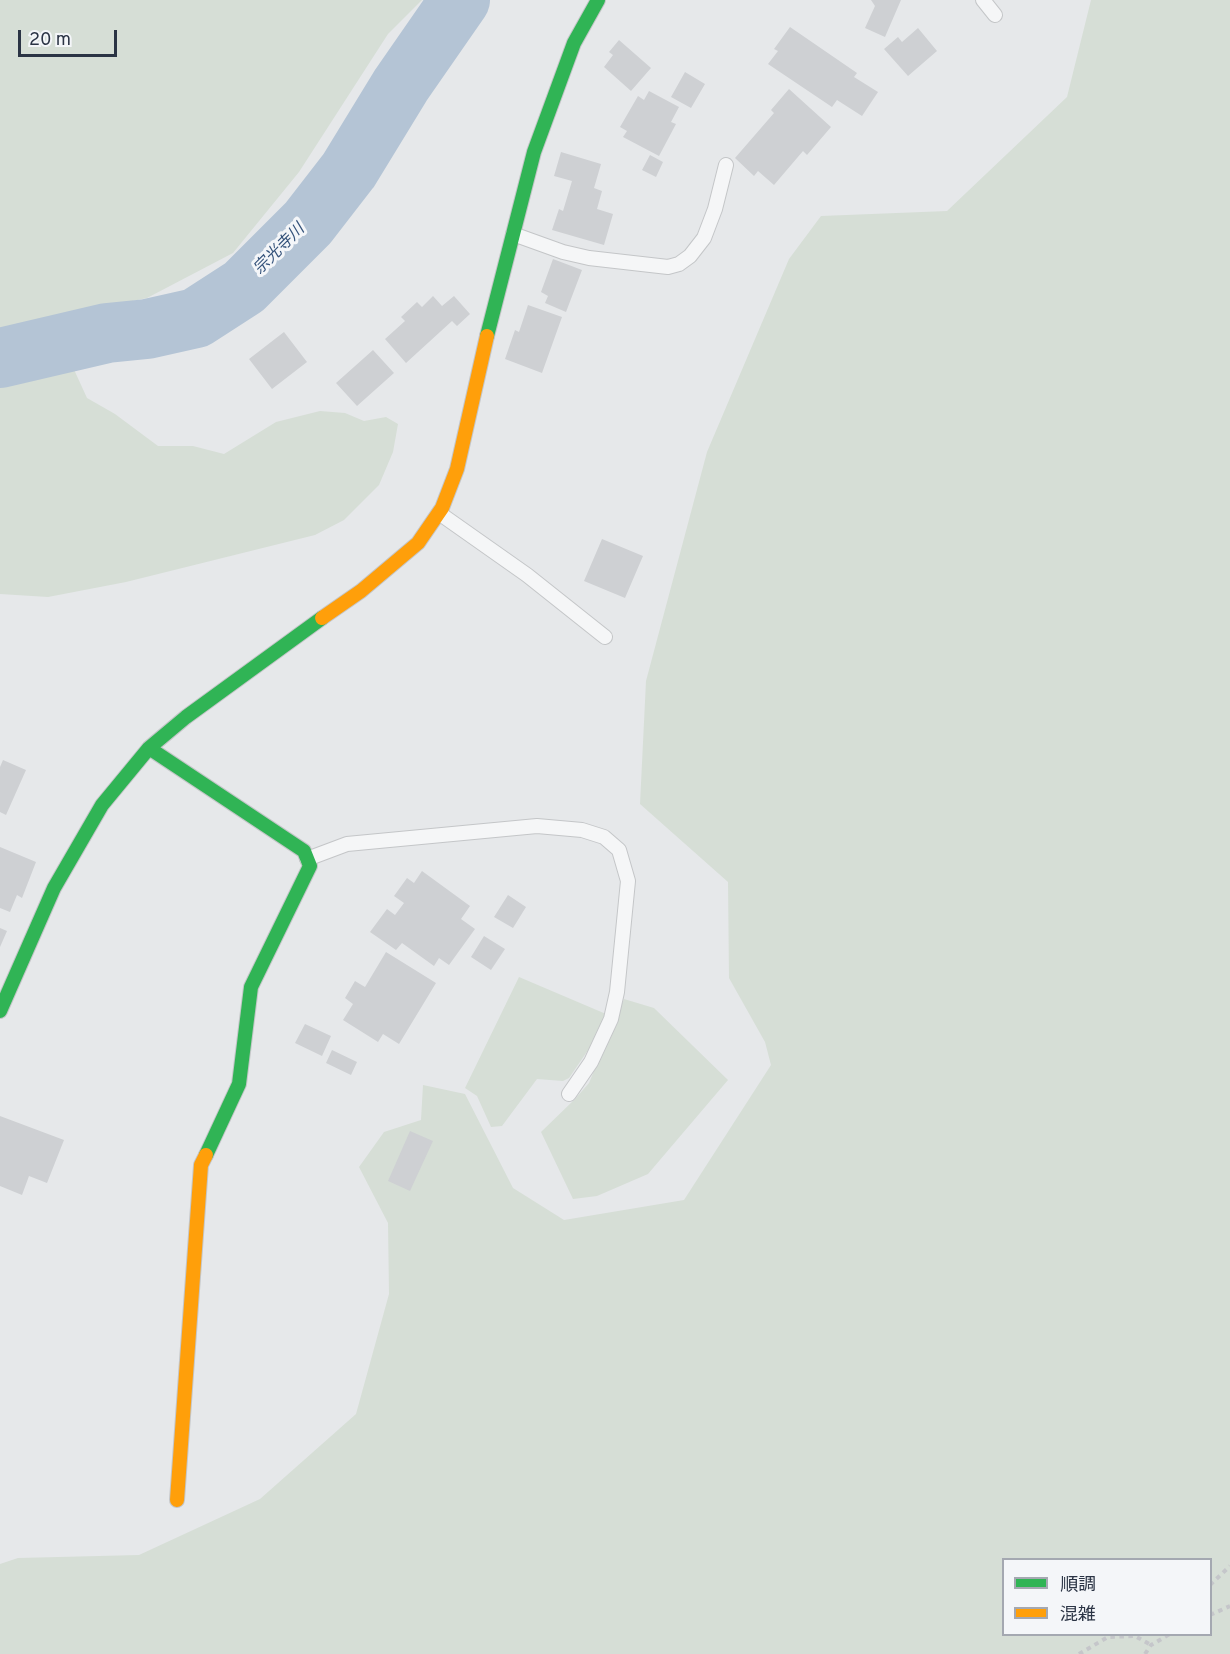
<!DOCTYPE html>
<html>
<head>
<meta charset="utf-8">
<style>
  body { margin:0 }
  #map { position:relative; width:1230px; height:1654px; overflow:hidden; background:#e6e8ea; font-family:Overpass,"Noto Sans JP",sans-serif }
  canvas { display:block }
  .legend { position:absolute; left:1002px; top:1558px; width:210px; height:78px; box-sizing:border-box; background:#f4f6f9; border:2px solid #a4a8b1; margin:0; padding:8px 10px; list-style:none; font-size:18px; color:#2b3445 }
  .legend li { display:flex; align-items:center; gap:12px; height:30px }
  .legend b { width:30px; border:2px solid #a4a8b1 }
  .scale { position:absolute; left:18px; top:30px; width:99px; height:27px; box-sizing:border-box; border:3px solid #2b3445; border-top:0; padding-left:8px; font-size:18px; line-height:21px; white-space:nowrap; color:#2b3445; -webkit-text-stroke:4px #f4f6f9; paint-order:stroke }
</style>
</head>
<body>
<div id="map">
<canvas width="1230" height="1654"></canvas>
<ul class="legend">
<li><b style="height:8px;background:#30b455"></b>順調</li>
<li><b style="height:8px;background:#ff9f0a"></b>混雑</li>
</ul>
<div class="scale">20 m</div>
</div>
<script>
const ctx = document.querySelector('canvas').getContext('2d');
ctx.lineJoin = 'round';
function fill(path, color) { ctx.fillStyle = color; ctx.fill(path, 'evenodd'); }
const poly = rows => new Path2D(rows.map(r => 'M' + r).join(''));
function stroke(path, color, width, dash) { ctx.strokeStyle = color; ctx.lineWidth = width; ctx.lineCap = dash ? 'butt' : 'round'; ctx.setLineDash(dash || []); ctx.stroke(path); }
function drawText(font, color, halo, rows, align = 'center') {
  ctx.font = font + ' Overpass,"Noto Sans JP",sans-serif'; ctx.lineWidth = 6; ctx.setLineDash([]); ctx.textBaseline = 'middle'; ctx.strokeStyle = halo; ctx.fillStyle = color; for (const [text, x, y, turn = 0] of rows) {
    ctx.save(); ctx.translate(x, y); ctx.rotate((+turn || 0) * Math.PI / 180); ctx.textAlign = isNaN(turn) ? turn : align; if (halo) ctx.strokeText(text, 0, 0); ctx.fillText(text, 0, 0); ctx.restore();
  }
}
const green = poly([
  [0,0,422,0,388,34,299,172,233,253,147,298,0,329],
  [1091,0,1230,0,1230,1654,0,1654,0,1564,18,1558,139,1555,260,1499,356,1414,389,1294,388,1223,359,1167,384,1132,421,1120,423,1085,465,1094,513,1188,564,1220,684,1200,771,1065,765,1042,729,978,728,882,640,804,646,681,707,452,789,259,821,216,947,211,1067,97],
  [1004,1560,1210,1560,1210,1634,1004,1634],
  [63,361,71,363,87,398,115,414,158,446,193,446,224,454,276,422,320,411,345,413,364,421,386,417,398,424,393,452,379,485,344,520,315,535,126,582,48,597,0,594,0,376,33,373],
  [519,977,606,1014,595,1040,569,1078,563,1081,537,1079,502,1126,491,1127,477,1096,465,1088],
  [624,999,654,1008,728,1080,648,1174,597,1196,573,1199,541,1132,575,1099,589,1083]
]);
const river = poly([
  [0,358,107,333,147,329,196,318,244,287,308,223,349,170,401,85,460,0]
]);
const building = poly([
  [871,0,901,0,885,37,865,28,875,6],
  [790,27,857,73,854,77,878,92,862,116,837,100,832,107,768,64,778,51,774,49],
  [918,28,937,51,908,76,884,49,898,37,902,42],
  [619,40,651,68,631,91,604,67,613,55,609,52],
  [685,72,705,84,691,108,671,97],
  [789,89,831,127,807,155,803,151,774,185,758,171,754,176,735,158,774,113,771,110],
  [649,91,679,107,671,122,676,124,659,156,623,137,627,131,620,127,638,96,644,100],
  [561,152,601,164,594,188,602,191,597,209,613,214,604,245,552,230,559,209,563,211,572,181,554,176],
  [650,155,663,162,656,177,642,170],
  [553,259,582,270,566,312,545,303,548,296,541,292],
  [433,296,442,306,454,296,470,314,457,326,452,321,406,363,385,339,405,321,401,317,417,302,422,307],
  [528,305,562,317,542,373,505,359,515,330,519,332],
  [284,332,307,362,272,389,249,359],
  [373,350,394,373,357,406,336,383],
  [602,539,643,556,625,598,584,581],
  [3,760,26,770,6,815,0,812,0,767],
  [0,847,36,862,22,898,17,895,10,912,0,908],
  [422,871,470,906,461,919,475,929,449,965,439,958,434,966,402,943,396,950,370,932,387,909,395,915,404,903,394,896,407,878,414,883],
  [508,895,526,907,513,928,494,917],
  [0,928,7,931,0,947],
  [484,936,505,949,491,970,471,957],
  [386,952,436,983,399,1044,383,1034,378,1042,343,1020,353,1004,345,998,355,981,365,987],
  [305,1024,331,1036,322,1056,295,1043],
  [332,1050,357,1062,351,1075,326,1063],
  [0,1116,64,1140,47,1183,29,1176,22,1195,0,1186],
  [410,1131,433,1141,410,1191,388,1181]
]);
const path = poly([
  [1210,1585,1230,1566],
  [1210,1615,1230,1606],
  [1079,1654,1108,1637,1135,1636,1151,1645],
  [1145,1654,1151,1645,1170,1634]
]);
const lane = poly([
  [983,0,995,15],
  [513,234,563,252,589,258,668,267,679,264,690,256,704,238,715,209,726,165],
  [439,513,527,575,605,637],
  [307,859,347,844,537,826,582,830,604,837,619,850,628,881,617,992,611,1019,591,1062,569,1094]
]);
const fast = poly([
  [487,336,534,152,574,43,598,0],
  [149,748,304,851,310,866,251,987,239,1084,206,1155],
  [0,1011,54,888,102,805,149,748,186,717,322,618]
]);
const slow = poly([
  [322,618,361,591,418,543,442,508,457,469,487,336],
  [177,1500,201,1165,206,1155]
]);
const waterNames = [
  ["宗光寺川",280,250,-45]
];
fill(green, '#d6ded6');
stroke(river, '#b4c4d5', 60);
fill(building, '#ced0d3');
stroke(lane, '#c4c6c8', 16);
stroke(fast, '#c4c6c8', 16);
stroke(slow, '#c4c6c8', 16);
stroke(path, '#c5c6ca', 4, [4.5, 4.5]);
stroke(lane, '#f5f6f7', 14);
stroke(fast, '#30b455', 14);
stroke(slow, '#ff9f0a', 14);
drawText('italic 16px', '#34527a', '#f4f6f9', waterNames);
</script>
</body>
</html>
